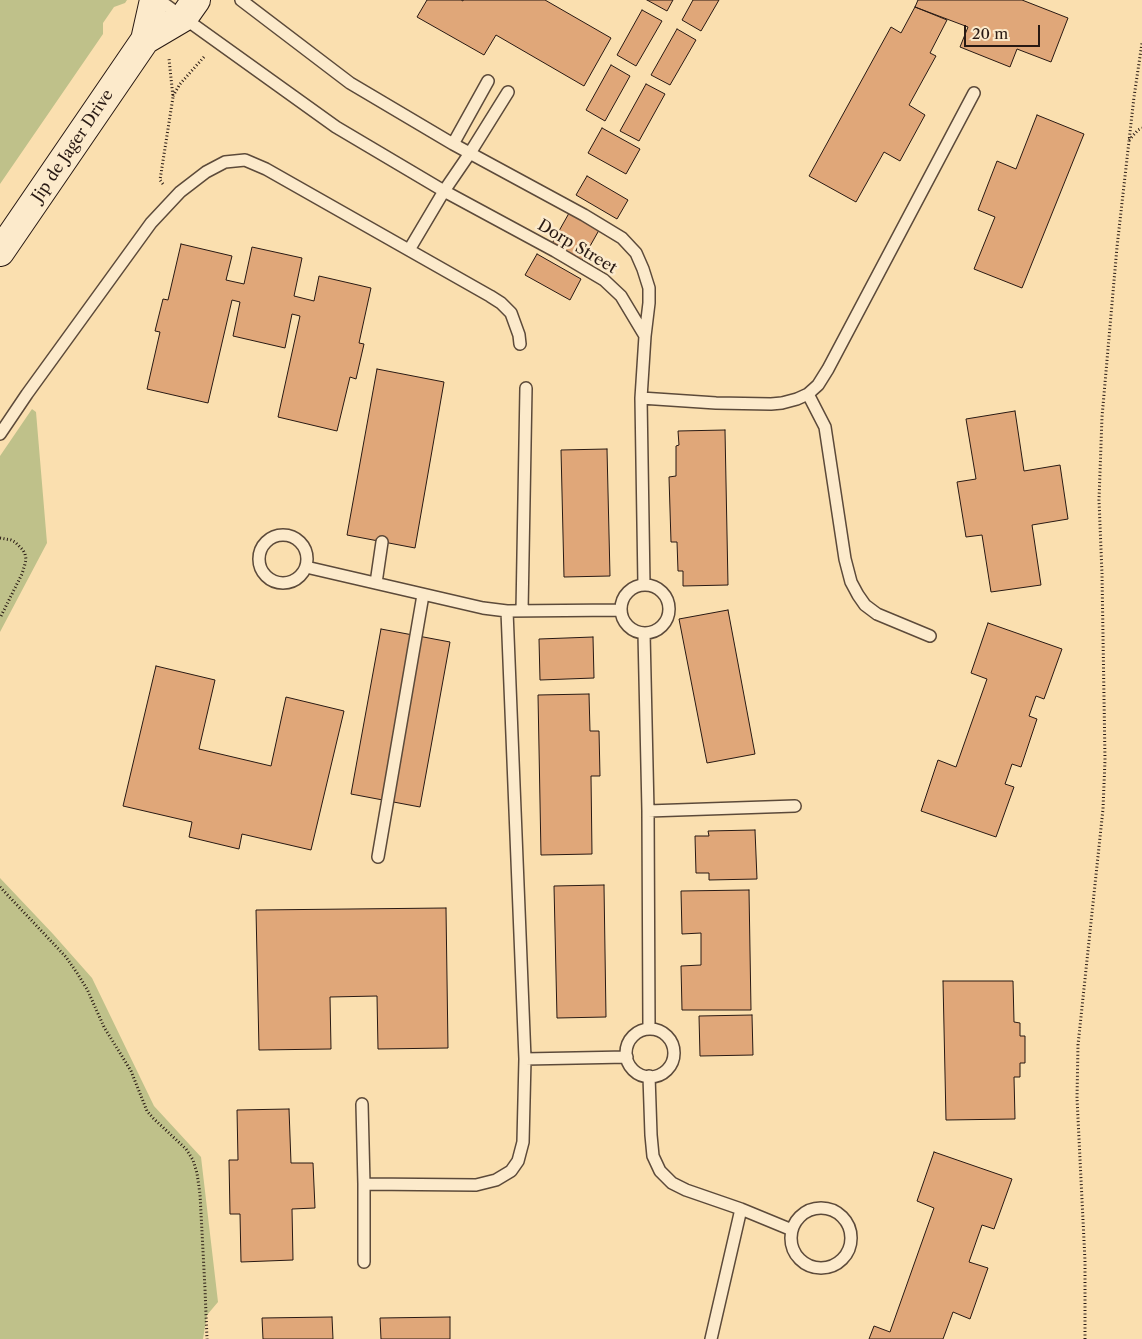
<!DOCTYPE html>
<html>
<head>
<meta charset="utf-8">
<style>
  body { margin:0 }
  #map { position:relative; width:1142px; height:1339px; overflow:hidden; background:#fadfaf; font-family:"Libre Caslon Text",serif }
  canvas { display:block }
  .scale { position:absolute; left:964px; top:25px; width:76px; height:22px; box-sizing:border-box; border:2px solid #281913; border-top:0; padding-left:6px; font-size:15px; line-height:18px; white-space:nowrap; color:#281913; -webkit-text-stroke:4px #fceacb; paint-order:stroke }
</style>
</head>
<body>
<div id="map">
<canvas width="1142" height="1339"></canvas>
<div class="scale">20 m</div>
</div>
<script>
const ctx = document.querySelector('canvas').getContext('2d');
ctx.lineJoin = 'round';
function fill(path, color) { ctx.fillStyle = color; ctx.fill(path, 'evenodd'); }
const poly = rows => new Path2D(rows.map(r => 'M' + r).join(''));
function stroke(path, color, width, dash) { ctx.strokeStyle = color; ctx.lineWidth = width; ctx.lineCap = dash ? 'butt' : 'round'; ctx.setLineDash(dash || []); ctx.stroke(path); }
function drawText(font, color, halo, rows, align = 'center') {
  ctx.font = font + ' "Libre Caslon Text",serif'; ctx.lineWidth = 5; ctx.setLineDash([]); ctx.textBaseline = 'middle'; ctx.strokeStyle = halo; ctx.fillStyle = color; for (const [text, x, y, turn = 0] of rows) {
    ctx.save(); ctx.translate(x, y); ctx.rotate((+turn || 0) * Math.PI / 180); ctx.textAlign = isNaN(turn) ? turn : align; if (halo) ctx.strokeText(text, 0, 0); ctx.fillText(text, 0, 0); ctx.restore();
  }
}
const green = poly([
  [0,0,127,0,125,3,114,7,103,23,103,34,0,184],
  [32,409,36,412,47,543,0,632,0,456],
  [0,878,53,934,92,978,154,1106,201,1157,218,1302,207,1315,203,1339,0,1339]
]);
const building = poly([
  [427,0,461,0,463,1,463,0,545,0,611,38,584,86,496,35,484,55,417,17,427,0],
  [647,0,673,0,667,11,647,0],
  [693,0,719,0,701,31,682,20,693,0],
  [918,0,1022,0,1068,18,1051,62,1017,49,1010,67,960,47,968,27,915,7,918,0],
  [915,7,947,20,930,53,936,56,909,105,925,115,900,161,884,152,856,202,809,176,891,27,901,33,915,7],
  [642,10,662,21,636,66,617,55,642,10],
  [677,29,696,40,670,85,651,75,677,29],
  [611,65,630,76,605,121,586,110,611,65],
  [646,84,665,94,639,141,620,131,646,84],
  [1037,115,1084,134,1022,288,974,269,995,217,978,210,997,161,1016,169,1037,115],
  [602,128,640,149,626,174,588,153,602,128],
  [587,176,628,200,617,219,576,195,587,176],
  [573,206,603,223,580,264,550,247,573,206],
  [181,244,232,256,226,280,244,284,252,247,302,258,294,296,314,301,319,276,371,288,359,343,364,344,356,379,350,377,337,431,278,417,300,316,292,314,285,348,233,336,240,302,232,300,208,403,147,389,160,332,155,331,163,299,168,300,181,244],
  [537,254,581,279,570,300,525,275,537,254],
  [377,369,444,382,415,548,347,535,377,369],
  [1015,411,1024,471,1060,465,1068,519,1032,525,1041,585,991,592,982,535,966,537,957,482,976,479,966,419,1015,411],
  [725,430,728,585,683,586,683,571,678,571,677,542,671,542,669,477,676,476,676,446,679,445,678,431,725,430],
  [607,449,610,576,564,577,561,450,607,449],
  [728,610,755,754,707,763,679,619,728,610],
  [988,623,1062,649,1044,699,1036,696,1029,716,1037,719,1021,767,1012,764,1005,784,1014,787,996,837,921,811,938,760,956,767,987,679,971,673,988,623],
  [381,629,450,642,420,807,351,794,381,629],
  [593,637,594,678,540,680,539,639,593,637],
  [156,666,215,680,199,749,271,766,286,697,344,711,311,850,242,834,239,849,189,837,192,822,123,806,156,666],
  [589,694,590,731,599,731,600,776,591,776,592,854,541,855,538,695,589,694],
  [755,830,757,879,709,880,709,873,696,873,695,836,709,836,708,831,755,830],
  [604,885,606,1017,557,1018,554,886,604,885],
  [749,890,751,1010,682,1010,681,966,701,965,701,933,682,934,681,891,749,890],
  [446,908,448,1048,378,1049,377,996,330,997,331,1049,259,1050,256,910,446,908],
  [943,981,1013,981,1014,1022,1020,1023,1020,1036,1025,1036,1025,1063,1020,1063,1020,1077,1014,1077,1015,1119,946,1120,943,981],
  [752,1015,753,1055,700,1056,699,1016,752,1015],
  [289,1109,291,1163,313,1163,315,1208,292,1209,293,1260,241,1262,240,1214,230,1214,229,1160,238,1160,237,1110,289,1109],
  [934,1152,1012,1179,994,1229,982,1225,969,1262,988,1268,970,1319,953,1312,943,1339,869,1339,874,1326,890,1332,934,1208,917,1201,934,1152],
  [332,1317,333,1339,263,1339,262,1318,332,1317],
  [450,1317,450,1339,381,1339,380,1318,450,1317]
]);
const path = poly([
  [173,96,180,84,204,57],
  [1129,140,1138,130,1142,128],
  [163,184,160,180,173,97,169,59],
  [0,538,11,540,15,542,23,550,25,554,26,559,25,564,22,574,0,618],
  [0,887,66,957,77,973,87,989,104,1027,131,1071,147,1111,153,1118,186,1149,193,1160,197,1173,200,1194,205,1289,207,1339],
  [1085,1339,1085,1261,1077,1098,1078,1045,1103,809,1105,760,1102,574,1099,500,1102,417,1117,247,1134,97,1142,43]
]);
const lane = poly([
  [159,0,336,127,444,191,555,251,604,280,621,296,645,336],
  [241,0,350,83,453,144,584,215,622,238,636,253,643,269,649,288,649,303,645,336,641,398,644,585],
  [453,144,488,81],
  [409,250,444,191,470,153,508,92],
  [808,394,825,427,845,559,851,582,858,595,865,605,877,614,930,636],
  [641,398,716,403,771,404,782,403,797,399,808,394,818,385,828,369,974,93],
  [0,434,27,394,151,223,180,192,206,172,225,162,245,160,266,169,490,296,501,303,511,313,519,335,520,344],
  '259 559a24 24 0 1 1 48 0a24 24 0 1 1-48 0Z',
  [306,567,483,608,507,611,621,610],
  [376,583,382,542],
  '621 609a24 24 0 1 1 48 0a24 24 0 1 1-48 0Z',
  [522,611,526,388],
  [644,633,648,811,649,1028],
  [648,811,795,806],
  [378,857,423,595],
  '626 1053a24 24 0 1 1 48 0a24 24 0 1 1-48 0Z',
  [525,1059,627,1057],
  [649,1076,651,1135,653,1156,660,1171,672,1183,686,1190,741,1209,792,1230],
  [362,1104,364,1184,364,1262],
  [364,1184,476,1185,496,1180,511,1171,518,1161,523,1142,525,1059,507,611],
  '791 1238a30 30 0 1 1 60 0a30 30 0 1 1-60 0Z',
  [711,1339,741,1209]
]);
const secondary = poly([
  [145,40,184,17,196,0],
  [0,252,145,40,154,0]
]);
const streetNames = [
  ["Jip de Jager Drive",73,146,-56],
  ["Dorp Street",577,247,31]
];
fill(green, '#bfc18a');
fill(building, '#e0a779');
stroke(building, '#281913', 1);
stroke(lane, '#5c4a3a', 14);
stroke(secondary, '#281913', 30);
stroke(path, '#281913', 3, [1, 2.5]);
stroke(lane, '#fceacb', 11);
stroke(secondary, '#fceacb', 28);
drawText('16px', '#281913', '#fceacb', streetNames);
</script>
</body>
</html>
